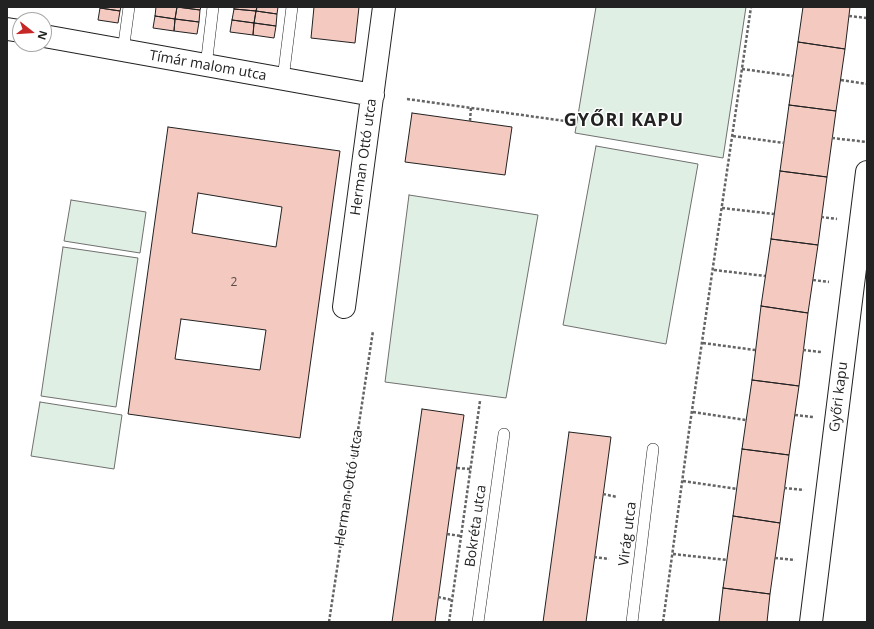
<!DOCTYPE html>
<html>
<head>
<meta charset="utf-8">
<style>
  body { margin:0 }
  #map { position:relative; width:874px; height:629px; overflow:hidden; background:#fff; font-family:"Open Sans",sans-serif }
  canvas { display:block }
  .frame { position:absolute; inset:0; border:8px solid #222; pointer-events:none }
  .north { position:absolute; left:12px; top:12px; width:40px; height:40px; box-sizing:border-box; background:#fff; border:1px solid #a7a7a7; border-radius:50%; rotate:107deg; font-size:11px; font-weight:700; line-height:16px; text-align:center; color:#222 }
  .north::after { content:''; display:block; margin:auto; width:14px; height:18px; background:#c62828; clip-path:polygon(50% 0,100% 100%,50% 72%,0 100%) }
</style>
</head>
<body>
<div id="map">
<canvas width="874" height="629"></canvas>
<div class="frame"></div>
<div class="north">N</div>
</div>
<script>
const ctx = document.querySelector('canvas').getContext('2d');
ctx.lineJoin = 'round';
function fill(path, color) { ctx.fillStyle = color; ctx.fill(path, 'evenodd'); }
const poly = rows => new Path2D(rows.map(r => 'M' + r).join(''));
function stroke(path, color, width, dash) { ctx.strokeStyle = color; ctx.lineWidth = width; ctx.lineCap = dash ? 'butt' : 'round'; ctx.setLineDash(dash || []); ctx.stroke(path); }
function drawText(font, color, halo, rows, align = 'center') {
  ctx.font = font + ' "Open Sans",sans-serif'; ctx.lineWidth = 3; ctx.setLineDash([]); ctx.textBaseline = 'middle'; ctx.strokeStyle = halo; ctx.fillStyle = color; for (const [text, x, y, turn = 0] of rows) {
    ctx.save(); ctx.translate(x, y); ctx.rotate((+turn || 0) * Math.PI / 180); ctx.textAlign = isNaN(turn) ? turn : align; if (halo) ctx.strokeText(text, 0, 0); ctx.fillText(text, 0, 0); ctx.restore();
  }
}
const green = poly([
  [596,7,746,7,723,158,575,133,596,7],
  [596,146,698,164,666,344,563,325,596,146],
  [409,195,538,215,506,398,385,382,409,195],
  [71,200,146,212,140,253,64,241,71,200],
  [63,247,138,258,116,407,41,396,63,247],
  [40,402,122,415,114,469,31,456,40,402]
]);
const building = poly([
  [100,7,121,7,120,11,100,8,100,7],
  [156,7,177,7,175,19,155,16,156,7],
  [177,7,200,10,199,22,175,19,177,7],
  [177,7,201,7,200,10,177,7],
  [234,7,257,7,256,11,234,9,234,7],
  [257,7,278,7,277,14,256,11,257,7],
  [314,7,359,7,355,43,311,38,314,7],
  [803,7,850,7,845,49,798,42,803,7],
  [100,8,120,11,118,23,98,20,100,8],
  [234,9,256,11,254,23,232,20,234,9],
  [256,11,277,14,276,26,254,23,256,11],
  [155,16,175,19,174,31,153,28,155,16],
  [175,19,199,22,197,34,174,31,175,19],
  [232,20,254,23,253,35,230,32,232,20],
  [254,23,276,26,274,38,253,35,254,23],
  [798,42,845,49,836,111,789,105,798,42],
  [789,105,836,111,827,177,780,171,789,105],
  [412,113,512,127,505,175,405,162,412,113],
  [168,127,340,151,300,438,128,414,168,127],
  [198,193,282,207,276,247,192,233,198,193],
  [181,319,266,330,260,370,175,359,181,319],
  [780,171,827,177,818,245,771,239,780,171],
  [771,239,818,245,808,313,761,306,771,239],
  [761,306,808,313,799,386,752,380,761,306],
  [752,380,799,386,789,455,742,449,752,380],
  [422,409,464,415,447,534,435,622,392,622,422,409],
  [569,432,611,437,586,622,543,622,569,432],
  [742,449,789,455,780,523,733,516,742,449],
  [733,516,780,523,770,594,723,588,733,516],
  [723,588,770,594,767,622,719,622,723,588]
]);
const path = poly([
  [849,16,867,18],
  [742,69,793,76],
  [841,80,867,84],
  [407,99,565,121],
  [470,121,471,107],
  [733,136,784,143],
  [832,138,867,142],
  [722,208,774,214],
  [821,217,837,219],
  [714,270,765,276],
  [813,280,829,282],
  [703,343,755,350],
  [803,350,821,352],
  [693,412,746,420],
  [795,415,813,417],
  [457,468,470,469],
  [683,481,737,489],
  [784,488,804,490],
  [603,494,617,497],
  [447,534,461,536],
  [673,554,727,560],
  [594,557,609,559],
  [775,558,795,560],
  [438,597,452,600],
  [329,622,373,331],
  [449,622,480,401],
  [663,622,689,431,751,7]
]);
const lane = poly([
  [123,51,129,7],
  [206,66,213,7],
  [283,79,292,7],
  [478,622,504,434],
  [632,622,653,449]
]);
const street = poly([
  [7,29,20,31],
  [44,36,373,95],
  [344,307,384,7],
  [811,622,867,172]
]);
const numberNames = [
  ["2",234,283]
];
const streetNames = [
  ["Tímár malom utca",208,66,10],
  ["Herman Ottó utca",364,157,-82],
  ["Győri kapu",839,397,-83],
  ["Herman Ottó utca",349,488,-81],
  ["Bokréta utca",476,526,-82],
  ["Virág utca",628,534,-83]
];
const districtNames = [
  ["GYŐRI KAPU",624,121]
];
fill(green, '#e0efe3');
stroke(green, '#6f6f6f', 1);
fill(building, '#f3c9c0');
stroke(building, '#222', 1);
stroke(lane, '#222', 12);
stroke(street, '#222', 24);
stroke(path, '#646464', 2.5, [3, 2]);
stroke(lane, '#fff', 11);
stroke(street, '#fff', 22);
drawText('12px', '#564c4a', null, numberNames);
drawText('14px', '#222', '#fff', streetNames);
ctx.letterSpacing = '1px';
drawText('bold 18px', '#222', '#fff', districtNames);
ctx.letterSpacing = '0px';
</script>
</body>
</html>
